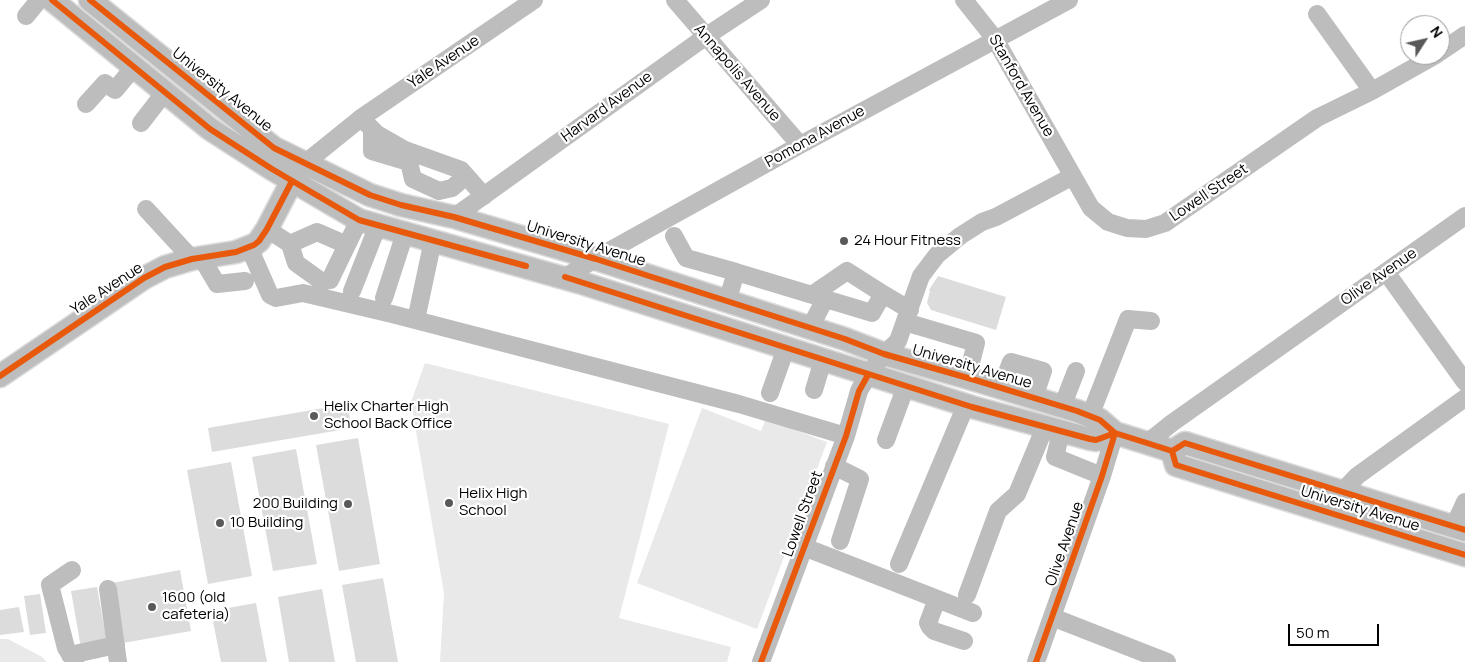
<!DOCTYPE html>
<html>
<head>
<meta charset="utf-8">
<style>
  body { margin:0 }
  #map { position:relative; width:1465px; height:662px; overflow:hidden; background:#fff; font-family:Manrope,sans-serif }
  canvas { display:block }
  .north { position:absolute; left:1400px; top:15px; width:50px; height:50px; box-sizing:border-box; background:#fff; border:1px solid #999; border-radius:50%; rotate:55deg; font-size:14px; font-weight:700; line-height:20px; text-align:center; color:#000 }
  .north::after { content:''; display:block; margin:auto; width:18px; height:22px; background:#595959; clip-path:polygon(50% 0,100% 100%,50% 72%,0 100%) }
  .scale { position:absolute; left:1288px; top:624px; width:91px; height:22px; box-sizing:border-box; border:2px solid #000; border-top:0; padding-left:6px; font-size:15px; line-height:18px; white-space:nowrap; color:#000; -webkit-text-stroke:4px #fff; paint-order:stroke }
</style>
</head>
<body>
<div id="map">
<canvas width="1465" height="662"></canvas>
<div class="north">N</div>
<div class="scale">50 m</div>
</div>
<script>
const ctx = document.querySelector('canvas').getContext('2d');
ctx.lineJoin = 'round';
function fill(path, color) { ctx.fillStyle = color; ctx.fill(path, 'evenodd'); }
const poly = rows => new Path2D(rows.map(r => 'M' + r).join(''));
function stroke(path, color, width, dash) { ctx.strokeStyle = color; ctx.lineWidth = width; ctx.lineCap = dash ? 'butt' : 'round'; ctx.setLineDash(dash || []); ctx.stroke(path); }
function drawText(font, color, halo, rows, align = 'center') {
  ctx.font = font + ' Manrope,sans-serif'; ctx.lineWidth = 4.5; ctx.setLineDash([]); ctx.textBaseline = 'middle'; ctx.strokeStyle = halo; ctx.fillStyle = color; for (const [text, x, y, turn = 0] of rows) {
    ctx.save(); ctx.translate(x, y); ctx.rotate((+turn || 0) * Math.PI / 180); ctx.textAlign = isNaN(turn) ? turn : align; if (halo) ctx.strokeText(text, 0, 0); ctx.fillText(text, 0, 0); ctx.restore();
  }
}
const green = poly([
  [425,363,669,424,619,618,731,647,727,662,440,662,444,593,411,402],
  [702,408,761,431,766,419,827,442,757,629,637,583],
  [0,639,8,639,42,657,47,662,0,662]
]);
const building = poly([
  [938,276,1006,297,996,330,931,310,927,303,930,291,929,290],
  [347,404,352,428,212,452,208,428],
  [358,438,380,564,339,571,316,445],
  [296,449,317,564,273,571,252,457],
  [231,462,252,576,208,584,187,470],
  [180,570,191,631,123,643,112,583],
  [383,578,398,662,356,662,342,585],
  [97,587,107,643,81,648,71,591],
  [322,589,335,662,289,662,278,597],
  [40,594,46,633,30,635,24,596],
  [256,603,267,662,221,662,211,611],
  [19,607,24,632,0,635,0,610]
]);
const minor = poly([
  [675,0,800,145],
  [964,0,995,39,1091,208,1108,222,1127,228,1146,229,1165,223,1317,118,1372,91,1436,55],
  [1317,14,1372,91],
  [26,16,39,0],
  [1440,52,1465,35],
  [86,104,105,83,115,90,134,67],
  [361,118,377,134,405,150,461,170,484,196],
  [141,123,165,92],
  [372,129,372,151,409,162,413,179,439,191,452,188,466,176],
  [304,164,361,118,534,0],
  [146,209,192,259],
  [454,217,705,37,761,0],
  [267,229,290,244,296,263,321,281,330,280,359,220],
  [674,236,686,258,736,272,727,302],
  [290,244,317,232,347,245],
  [249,247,270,295,276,298,303,293,392,314,739,404,846,436],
  [201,257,217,284,245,281],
  [736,272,872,313,883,294,847,271,812,295],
  [1386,272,1465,382],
  [565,277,607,252,800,145,1069,0],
  [352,291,378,225],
  [883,294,910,310],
  [384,298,405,233],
  [416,320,433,240],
  [905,322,976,343,967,378],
  [810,328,825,299],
  [1001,388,1011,362,1043,371,1034,398],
  [814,390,823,360],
  [770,393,786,348],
  [1062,407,1076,371],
  [1090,416,1128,319,1151,321],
  [1061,432,1055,457,1102,476],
  [886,440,906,386],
  [1147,443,1172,423,1465,216],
  [834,466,860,479,840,541],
  [1331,513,1342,492,1357,476,1465,398],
  [1454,526,1465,502],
  [804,547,973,613],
  [899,564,966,405],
  [72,570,50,585,66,648,75,662],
  [108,589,118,662],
  [967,595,998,511,1017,494,1045,427],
  [937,599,928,623,930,627,934,631,964,641],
  [1052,617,1167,662],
  [70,655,116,645],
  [761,662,846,436,859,391,868,375,884,354,898,341,921,276,937,255,960,236,982,222,996,217,1073,176],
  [1036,662,1102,476,1115,433]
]);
const major = poly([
  [52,0,210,129,272,169,359,220,585,284,972,407,1090,439,1096,440,1115,433],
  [90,0,274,148,370,195,401,205,454,217,596,259,845,339,884,354,975,380,1077,411,1100,420,1115,433,1147,443,1172,451,1185,443,1465,530],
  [0,376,144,278,165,267,192,259,236,252,254,245,259,241,267,229,292,181,301,169],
  [1172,451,1176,465,1465,555]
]);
const cycleway = poly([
  [52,0,210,129,272,169,359,220,526,266],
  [90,0,274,148,370,195,401,205,454,217,596,259,845,339,884,354,975,380,1077,411,1100,420,1115,433,1147,443,1172,451,1185,443,1465,530],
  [565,277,972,407,1090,439,1096,440,1115,433],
  [0,376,144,278,165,267,192,259,236,252,254,245,259,241,267,229,292,181],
  [1172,451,1176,465,1465,555],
  [761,662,846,436,859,391,868,375],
  [1036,662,1102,476,1115,433]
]);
const markers = [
  [844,241,5,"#595959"],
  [314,416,5,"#595959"],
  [449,503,5,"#595959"],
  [348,504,5,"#595959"],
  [220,523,5,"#595959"],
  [152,607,5,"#595959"]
];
const streetNames = [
  ["Yale Avenue",444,62,-34],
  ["Annapolis Avenue",737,73,49],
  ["Stanford Avenue",1021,86,60],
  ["University Avenue",222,90,39],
  ["Harvard Avenue",607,107,-36],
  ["Pomona Avenue",815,137,-29],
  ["Lowell Street",1209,193,-34],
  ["University Avenue",586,244,17],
  ["Olive Avenue",1379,277,-35],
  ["Yale Avenue",107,289,-33],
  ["University Avenue",972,367,16],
  ["University Avenue",1360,509,17],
  ["Lowell Street",803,514,-70],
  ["Olive Avenue",1065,544,-71]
];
const poiNames = [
  ["24 Hour Fitness",854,241],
  ["Helix Charter High",324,407],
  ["School Back Office",324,424],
  ["Helix High",459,494],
  ["School",459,511],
  ["200 Building",338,504,"right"],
  ["10 Building",230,523],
  ["1600 (old",162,598],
  ["cafeteria)",162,615]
];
fill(green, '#e9e9e9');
fill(building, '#dcdcdc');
stroke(major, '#dbdbdb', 25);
stroke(minor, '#bdbdbd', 18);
stroke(major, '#bdbdbd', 22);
stroke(cycleway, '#e8590c', 6);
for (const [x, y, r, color] of markers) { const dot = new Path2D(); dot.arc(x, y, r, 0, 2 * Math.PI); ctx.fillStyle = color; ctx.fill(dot); stroke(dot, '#fff', 2); }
drawText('15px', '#000', '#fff', streetNames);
drawText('15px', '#000', '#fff', poiNames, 'left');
</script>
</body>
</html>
